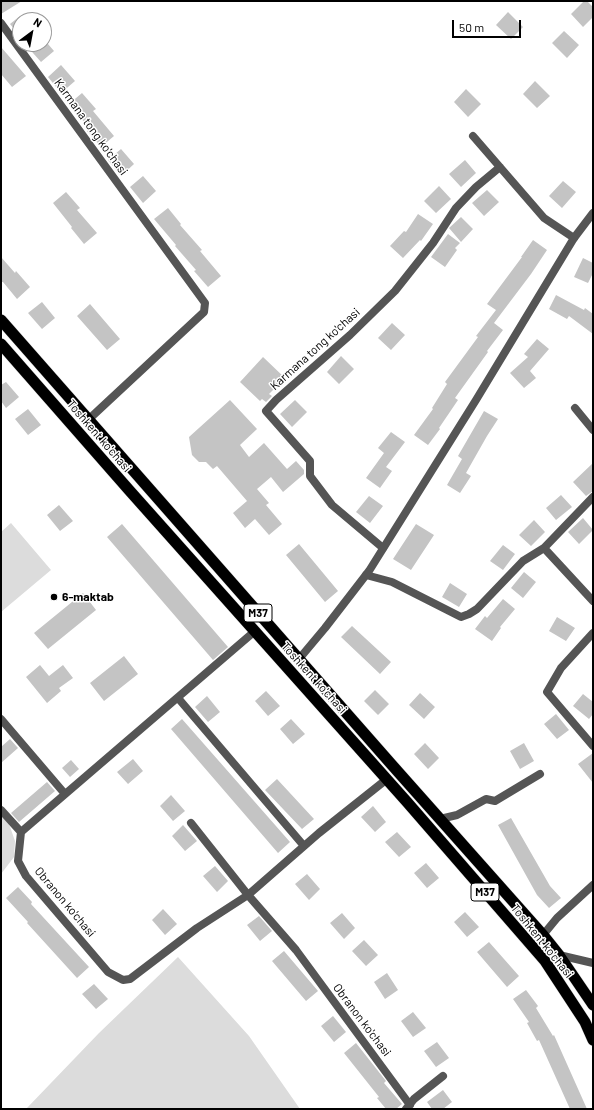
<!DOCTYPE html>
<html>
<head>
<meta charset="utf-8">
<style>
  body { margin:0 }
  #map { position:relative; width:594px; height:1110px; overflow:hidden; background:#fff; font-family:Barlow,sans-serif }
  canvas { display:block }
  .frame { position:absolute; inset:0; border:2px solid #000; pointer-events:none }
  .north { position:absolute; left:12px; top:12px; width:40px; height:40px; box-sizing:border-box; background:#fff; border:1px solid #999; border-radius:50%; rotate:32deg; font-size:11px; font-weight:700; line-height:16px; text-align:center; color:#000 }
  .north::after { content:''; display:block; margin:auto; width:14px; height:18px; background:#000; clip-path:polygon(50% 0,100% 100%,50% 72%,0 100%) }
  .scale { position:absolute; left:452px; top:20px; width:69px; height:18px; box-sizing:border-box; border:2px solid #000; border-top:0; padding-left:5px; font-size:12px; line-height:14px; white-space:nowrap; color:#000; -webkit-text-stroke:3px #fff; paint-order:stroke }
</style>
</head>
<body>
<div id="map">
<canvas width="594" height="1110"></canvas>
<div class="frame"></div>
<div class="north">N</div>
<div class="scale">50 m</div>
</div>
<script>
const ctx = document.querySelector('canvas').getContext('2d');
ctx.lineJoin = 'round';
function fill(path, color) { ctx.fillStyle = color; ctx.fill(path, 'evenodd'); }
const poly = rows => new Path2D(rows.map(r => 'M' + r).join(''));
function stroke(path, color, width, dash) { ctx.strokeStyle = color; ctx.lineWidth = width; ctx.lineCap = dash ? 'butt' : 'round'; ctx.setLineDash(dash || []); ctx.stroke(path); }
function drawText(font, color, halo, rows, align = 'center') {
  ctx.font = font + ' Barlow,sans-serif'; ctx.lineWidth = 3; ctx.setLineDash([]); ctx.textBaseline = 'middle'; ctx.strokeStyle = halo; ctx.fillStyle = color; for (const [text, x, y, turn = 0] of rows) {
    ctx.save(); ctx.translate(x, y); ctx.rotate((+turn || 0) * Math.PI / 180); ctx.textAlign = isNaN(turn) ? turn : align; if (halo) ctx.strokeText(text, 0, 0); ctx.fillText(text, 0, 0); ctx.restore();
  }
}
const green = poly([
  [11,523,51,570,1,612,1,532],
  [1,814,9,824,15,841,14,857,1,874],
  [178,957,249,1036,300,1109,26,1109,99,1033]
]);
const building = poly([
  [1,1,22,1,1,14],
  [584,1,587,1,593,7,593,17,583,27,571,14],
  [508,12,523,27,511,39,496,25],
  [20,16,20,36,10,24],
  [564,31,579,45,567,58,552,43],
  [25,44,48,44,54,51,41,62],
  [1,47,26,76,12,87,1,74],
  [61,65,75,81,61,93,48,77],
  [535,81,550,96,537,108,523,94],
  [466,89,481,104,468,117,454,102],
  [82,93,96,109,93,111,114,136,101,147,87,131,90,129,69,104],
  [121,149,134,164,121,176,108,160],
  [465,160,476,173,461,187,449,174],
  [143,176,156,191,143,203,130,187],
  [563,181,576,192,562,208,549,196],
  [439,186,451,199,436,213,424,201],
  [487,190,499,202,484,216,472,203],
  [66,192,80,208,77,210,97,233,84,244,71,228,72,227,53,203],
  [168,208,181,224,180,225,202,250,200,251,221,276,208,287,194,271,196,270,175,246,176,245,154,219],
  [418,214,433,224,421,241,420,240,403,258,390,246,404,231,406,232],
  [461,217,473,229,461,242,449,228],
  [448,234,460,243,455,248,457,250,445,267,431,257],
  [533,240,547,250,531,274,494,323,503,330,487,351,488,352,455,398,458,400,439,428,440,429,428,445,414,435,433,409,432,408,447,384,445,382,478,337,476,336,496,310,487,304,522,257,521,257],
  [1,257,15,273,16,271,30,287,17,299,3,282,1,282],
  [583,258,593,263,593,273,588,283,574,277],
  [556,295,584,310,585,308,593,314,593,334,569,316,567,319,549,309],
  [42,302,55,318,42,329,28,313],
  [90,304,120,339,107,350,77,316],
  [392,323,405,335,391,350,378,338],
  [537,339,549,349,530,371,536,378,524,388,510,373,528,357,524,354],
  [341,356,354,369,339,384,327,372],
  [263,357,285,378,269,394,272,396,266,402,262,399,260,401,240,382],
  [6,382,19,397,6,408,1,401,1,385],
  [230,400,257,429,240,445,249,457,264,443,287,469,296,461,304,470,304,474,283,492,271,477,257,489,269,503,266,505,282,524,269,535,255,519,245,528,233,513,247,501,217,466,213,469,206,462,199,462,192,455,189,437],
  [295,400,307,412,292,427,280,414],
  [28,409,41,425,28,435,15,419],
  [484,411,498,419,487,436,466,473,471,476,460,493,447,485,462,459,458,456],
  [391,432,405,442,386,467,392,471,380,488,366,478,384,453,378,448],
  [593,463,593,491,586,496,573,482],
  [561,495,572,507,556,520,546,508],
  [369,496,383,506,370,523,356,512],
  [59,505,73,521,60,531,47,515],
  [583,518,593,530,579,544,568,532],
  [534,520,545,532,531,546,519,535],
  [122,524,228,647,213,660,107,537],
  [416,524,434,535,411,570,393,559],
  [299,544,338,591,325,602,286,555],
  [503,545,515,554,503,570,490,561],
  [524,572,536,582,523,598,511,588],
  [450,583,467,594,459,607,442,597],
  [83,593,96,610,48,649,34,633],
  [503,599,515,609,500,627,501,628,492,641,475,629,485,616,487,618],
  [557,617,575,628,566,641,549,631],
  [352,626,391,662,380,674,341,637],
  [124,656,138,674,104,701,90,683],
  [40,665,49,676,63,665,73,678,59,688,61,691,47,703,26,677],
  [375,690,389,704,378,715,364,701],
  [266,691,280,706,268,716,255,701],
  [420,693,435,707,424,719,409,705],
  [583,694,593,702,593,714,589,719,573,706],
  [207,696,220,712,208,722,195,707],
  [556,714,569,730,557,739,544,724],
  [182,719,290,842,278,853,171,729],
  [291,719,305,734,293,744,280,729],
  [10,739,18,748,1,763,1,747],
  [425,743,439,758,428,769,414,754],
  [524,743,534,761,520,769,510,751],
  [593,753,593,783,578,764],
  [133,759,143,771,128,784,117,772],
  [71,760,79,769,70,777,62,768],
  [277,779,314,819,302,829,265,790],
  [47,782,55,791,19,822,11,813],
  [171,795,185,811,173,821,160,806],
  [373,806,386,822,375,832,361,817],
  [511,818,550,886,561,898,549,908,537,895,498,825],
  [183,825,197,841,185,851,172,836],
  [397,832,411,847,399,857,385,842],
  [426,863,439,878,427,888,414,873],
  [215,866,228,881,217,892,203,876],
  [307,874,320,889,309,900,295,884],
  [18,887,32,902,31,904,89,967,77,978,27,923,28,922,6,898],
  [163,909,177,924,165,935,152,920],
  [465,912,479,927,467,937,454,922],
  [342,913,355,928,344,939,330,923],
  [259,916,272,931,260,941,247,925],
  [364,940,378,955,366,966,352,951],
  [489,942,519,976,507,987,477,952],
  [284,951,318,991,306,1001,272,961],
  [387,973,398,990,385,999,374,982],
  [94,984,108,999,96,1009,82,994],
  [526,990,538,1006,536,1008,553,1036,554,1035,587,1109,570,1109,539,1040,537,1041,527,1023,529,1022,513,999],
  [413,1012,426,1028,413,1037,401,1021],
  [333,1016,346,1032,334,1042,321,1026],
  [437,1042,449,1058,436,1067,424,1051],
  [356,1043,386,1081,384,1083,402,1104,396,1109,386,1109,377,1098,379,1097,344,1053],
  [443,1090,452,1102,443,1109,432,1109,427,1102]
]);
const minor = poly([
  [1,23,205,303,204,312,88,420],
  [473,136,544,218,574,238],
  [575,408,593,430],
  [383,548,332,505,310,476,310,461,266,411,276,400,350,335,395,291,433,243,456,208,476,187,500,167],
  [544,548,593,601],
  [366,575,392,582,461,617,469,614,477,609,523,561,544,548,593,497],
  [255,631,21,832,18,861,26,876,108,972,123,980,130,979,197,928,248,895,319,833,387,779],
  [593,633,561,668,547,692,593,746],
  [178,698,304,846],
  [1,719,65,794],
  [1,810,21,832],
  [440,819,457,815,486,799,495,801,540,774],
  [191,823,248,895,296,950,410,1105],
  [543,935,557,918,593,885],
  [406,1109,414,1099,443,1076]
]);
const tertiary = poly([
  [299,659,325,628,369,571,476,400,574,238,593,213],
  [559,955,593,963]
]);
const trunk = poly([
  [1,320,392,765,543,935,559,955,593,1005],
  [1,344,129,490,407,802,545,961,585,1022,593,1040]
]);
const markers = [
  [54,597,4,"#000"]
];
const shields = [
  [258,613,28],
  [485,892,28]
];
const shieldNames = [
  ["M37",258,613],
  ["M37",485,892]
];
const streetNames = [
  ["Karmana tong ko'chasi",91,127,54],
  ["Karmana tong ko'chasi",315,349,-42],
  ["Toshkent ko'chasi",99,436,49],
  ["Toshkent ko'chasi",314,678,48],
  ["Obranon ko'chasi",65,902,50],
  ["Toshkent ko'chasi",542,941,51],
  ["Obranon ko'chasi",362,1020,53]
];
const poiNames = [
  ["6-maktab",62,597]
];
fill(green, '#dcdcdc');
fill(building, '#c4c4c4');
stroke(trunk, '#dbdbdb', 12);
stroke(minor, '#555', 8);
stroke(tertiary, '#555', 8);
stroke(trunk, '#000', 11);
for (const [x, y, r, color] of markers) { const dot = new Path2D(); dot.arc(x, y, r, 0, 2 * Math.PI); ctx.fillStyle = color; ctx.fill(dot); stroke(dot, '#fff', 1.5); }
for (const [x, y, w] of shields) { const box = new Path2D(); box.roundRect(x - w / 2, y - 9, w, 18, 3); ctx.fillStyle = '#fff'; ctx.fill(box); stroke(box, '#000', 1); }
drawText('bold 11px', '#000', null, shieldNames);
drawText('12px', '#000', '#fff', streetNames);
drawText('bold 12px', '#000', '#fff', poiNames, 'left');
</script>
</body>
</html>
